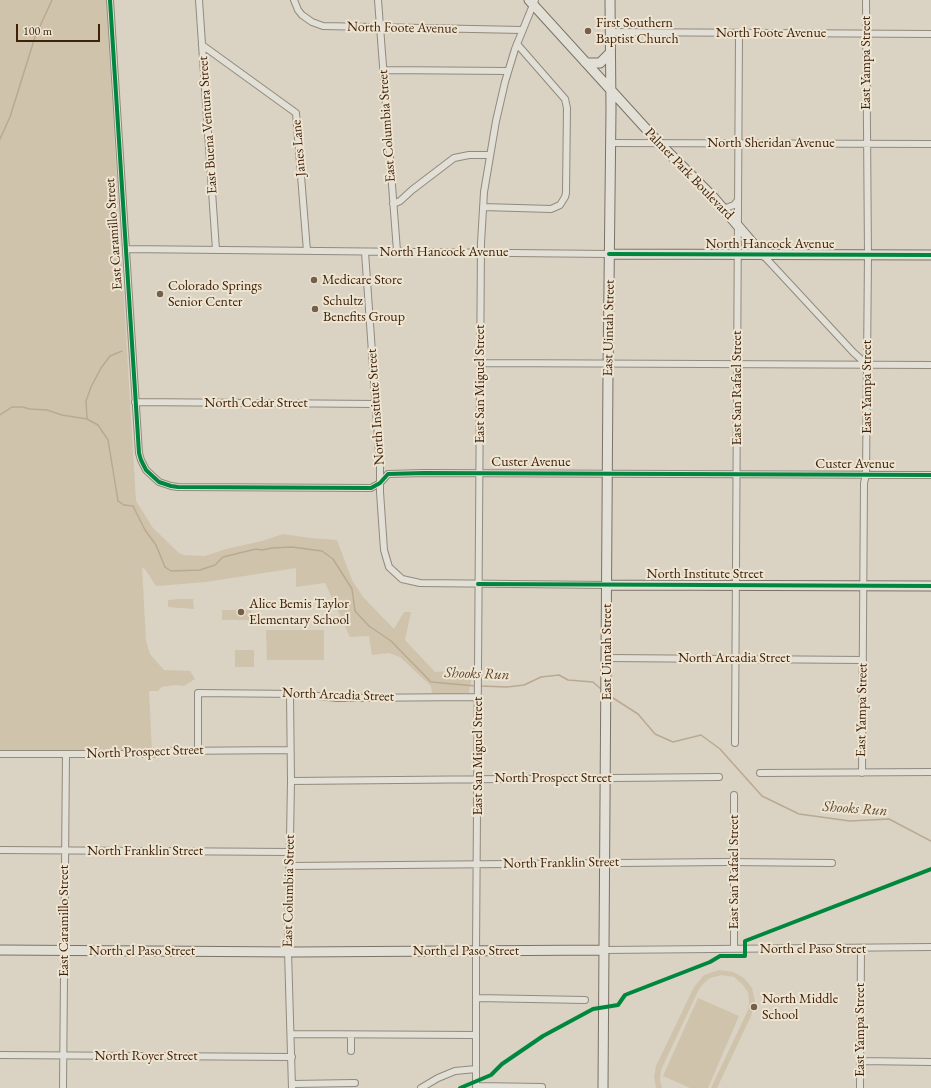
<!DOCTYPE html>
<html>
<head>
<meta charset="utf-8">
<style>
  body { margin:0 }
  #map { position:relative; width:931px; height:1088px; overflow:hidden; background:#dad2c2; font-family:"EB Garamond",serif }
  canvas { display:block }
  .scale { position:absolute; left:16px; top:24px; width:84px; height:18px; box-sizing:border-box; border:2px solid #3f210a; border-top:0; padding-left:5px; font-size:12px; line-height:14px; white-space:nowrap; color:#3f210a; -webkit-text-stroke:3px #ede4d1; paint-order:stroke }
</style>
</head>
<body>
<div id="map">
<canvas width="931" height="1088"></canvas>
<div class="scale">100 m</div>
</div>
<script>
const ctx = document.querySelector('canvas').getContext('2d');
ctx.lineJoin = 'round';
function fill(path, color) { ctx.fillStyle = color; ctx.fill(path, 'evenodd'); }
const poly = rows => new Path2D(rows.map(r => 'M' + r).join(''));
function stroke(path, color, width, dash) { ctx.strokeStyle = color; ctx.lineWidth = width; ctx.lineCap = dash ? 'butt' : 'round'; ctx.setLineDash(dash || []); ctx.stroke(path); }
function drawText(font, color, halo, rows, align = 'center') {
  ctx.font = font + ' "EB Garamond",serif'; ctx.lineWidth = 4; ctx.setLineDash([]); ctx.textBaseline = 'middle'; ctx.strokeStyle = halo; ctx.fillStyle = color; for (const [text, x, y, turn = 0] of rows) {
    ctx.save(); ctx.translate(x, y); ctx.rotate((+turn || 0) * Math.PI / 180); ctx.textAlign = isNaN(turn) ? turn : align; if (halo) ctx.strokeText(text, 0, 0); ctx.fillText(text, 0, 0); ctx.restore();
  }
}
const green = poly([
  [0,0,106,0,136,501,153,528,179,553,184,555,205,556,226,549,262,541,283,534,311,538,337,540,352,580,363,597,394,629,404,612,411,612,405,640,435,672,473,670,469,693,432,693,431,686,400,657,389,653,372,655,369,636,350,637,325,583,296,587,296,568,206,582,156,586,145,569,142,567,146,641,150,654,164,670,190,671,195,679,184,686,174,685,162,687,158,691,149,691,152,751,0,751],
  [179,599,193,599,194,609,168,607,168,600],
  [222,610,251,610,251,620,222,620],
  [266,630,324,630,324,660,267,660],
  [235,650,254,650,254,667,235,667],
  [719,970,733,972,744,978,752,988,755,1002,751,1016,717,1088,711,1088,748,1010,749,1003,748,992,742,984,734,977,722,975,710,978,704,983,699,989,661,1070,660,1080,662,1088,656,1088,654,1077,656,1066,694,987,704,975],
  [698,998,739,1016,708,1088,690,1088,663,1076]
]);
const stream = poly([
  [0,139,10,117,35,37,52,0],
  [0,415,12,407,22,407,30,409,47,410,62,415,87,419,98,425,108,440,118,501,124,505,133,506,145,530,156,545,165,567,171,571,200,570,215,565,223,557,256,549,262,550,272,548,292,547,322,551,333,559,352,589,355,611,369,626,391,641,431,682,476,686],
  [87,419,86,401,91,387,101,368,110,356,122,351],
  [480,686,507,687,524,685,541,677,559,675,568,680,593,682,602,690],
  [610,696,638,714,655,734,673,742,701,735,720,749,762,796,799,814,850,821,889,819,931,841]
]);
const street = poly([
  [110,0,139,453,141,460,146,470,159,482,171,486,178,487,371,488,380,483,388,474,424,473,931,475],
  [199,0,216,250],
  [294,0,298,10,302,15,312,22,323,26,522,30],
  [378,0,397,251],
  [610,32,931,34],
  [202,45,296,113,307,251],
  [383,70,508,71],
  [610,143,931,144],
  [393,204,400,201,412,190,454,158,469,155,489,155],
  [483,207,551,209,560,205,565,197,566,193,567,108,565,99,517,44],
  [721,207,726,208,734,205,738,200],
  [126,249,609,254],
  [365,252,380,467,380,492,384,550,389,567,402,579,420,583,607,585],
  [763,255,853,352,866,364],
  [480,363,931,365],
  [135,402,376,404],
  [606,658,863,660],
  [290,694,291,781,288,951,292,1088],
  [735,743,739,33],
  [198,750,198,693,299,694,337,698,478,697],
  [0,754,150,754,170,751,290,750],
  [760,773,931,772],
  [862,773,864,483,866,475,868,255,866,0],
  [291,781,719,777],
  [0,850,290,852],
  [290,866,727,862,832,863],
  [734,949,734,795],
  [604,950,931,947],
  [477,998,585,1000],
  [291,1034,476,1035],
  [351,1051,351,1035],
  [0,1055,292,1057],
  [860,1061,931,1062],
  [292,1084,355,1083],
  [476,1086,542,1087],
  [63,1088,66,754],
  [421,1088,438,1078,455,1071,476,1069],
  [476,1088,476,951,481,243,484,192,496,121,505,82,515,49,535,0],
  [860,1088,861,949]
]);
const secondary = poly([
  [529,0,659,143,714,198,763,255],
  [585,62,589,63,600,63,610,53],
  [609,254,931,255],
  [607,585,931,586],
  [0,950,295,952,604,950],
  [603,1088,608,372,611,109,610,0]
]);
const cycleway = poly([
  [110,0,139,453,141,460,146,470,159,482,171,486,178,487,371,488,380,483,388,474,424,473,931,475],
  [609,254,931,255],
  [478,584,931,586],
  [460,1088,491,1075,502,1064,543,1036,593,1009,618,1005,625,995,630,993,710,962,720,956,745,956,745,941,931,869]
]);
const markers = [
  [588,31,4,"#755f4a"],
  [314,280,4,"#755f4a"],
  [160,294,4,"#755f4a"],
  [315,309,4,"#755f4a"],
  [241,612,4,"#755f4a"],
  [754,1007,4,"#755f4a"]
];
const poiNames = [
  ["First Southern",596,23],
  ["Baptist Church",596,39],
  ["Medicare Store",322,280],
  ["Colorado Springs",168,286],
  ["Senior Center",168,302],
  ["Schultz",323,301],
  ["Benefits Group",323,317],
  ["Alice Bemis Taylor",249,604],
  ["Elementary School",249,620],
  ["North Middle",762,999],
  ["School",762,1015]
];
const streetNames = [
  ["North Foote Avenue",402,28,1],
  ["North Foote Avenue",771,33],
  ["East Yampa Street",866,63,-90],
  ["East Buena Ventura Street",208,125,-94],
  ["East Columbia Street",387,126,-94],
  ["North Sheridan Avenue",771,143],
  ["Janes Lane",299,148,-95],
  ["Palmer Park Boulevard",689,174,46],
  ["East Caramillo Street",114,234,-94],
  ["North Hancock Avenue",770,244],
  ["North Hancock Avenue",444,252],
  ["East Uintah Street",609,328,-89],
  ["East San Miguel Street",480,384,-90],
  ["East Yampa Street",867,387,-90],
  ["East San Rafael Street",737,388,-90],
  ["North Cedar Street",256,403],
  ["North Institute Street",376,407,-94],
  ["Custer Avenue",531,462],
  ["Custer Avenue",855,464],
  ["North Institute Street",705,574],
  ["East Uintah Street",607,652,-90],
  ["North Arcadia Street",734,658],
  ["North Arcadia Street",338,695,2],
  ["East Yampa Street",862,710,-89],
  ["North Prospect Street",145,752,-2],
  ["East San Miguel Street",478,756,-90],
  ["North Prospect Street",553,778],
  ["North Franklin Street",145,851],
  ["North Franklin Street",561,863,-1],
  ["East San Rafael Street",734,872,-90],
  ["East Columbia Street",289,891,-89],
  ["East Caramillo Street",64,921,-90],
  ["North el Paso Street",813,949],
  ["North el Paso Street",142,951],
  ["North el Paso Street",466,951],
  ["East Yampa Street",860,1030,-90],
  ["North Royer Street",146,1056]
];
const waterNames = [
  ["Shooks Run",477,674,2],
  ["Shooks Run",855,809,4]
];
fill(green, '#d0c3ac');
stroke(stream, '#baa992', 1.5);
stroke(street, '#928a7e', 8);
stroke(secondary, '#7b7266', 11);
stroke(street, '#e2dfd6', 6);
stroke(secondary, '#e2dfd6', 9);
stroke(cycleway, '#00873e', 4);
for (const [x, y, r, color] of markers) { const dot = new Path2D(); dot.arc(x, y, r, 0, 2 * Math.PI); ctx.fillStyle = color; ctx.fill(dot); stroke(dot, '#ede4d1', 1.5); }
drawText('14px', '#3f210a', '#ede4d1', poiNames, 'left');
drawText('14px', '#3f210a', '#ede4d1', streetNames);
drawText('italic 15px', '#60452c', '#ede4d1', waterNames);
</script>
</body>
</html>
